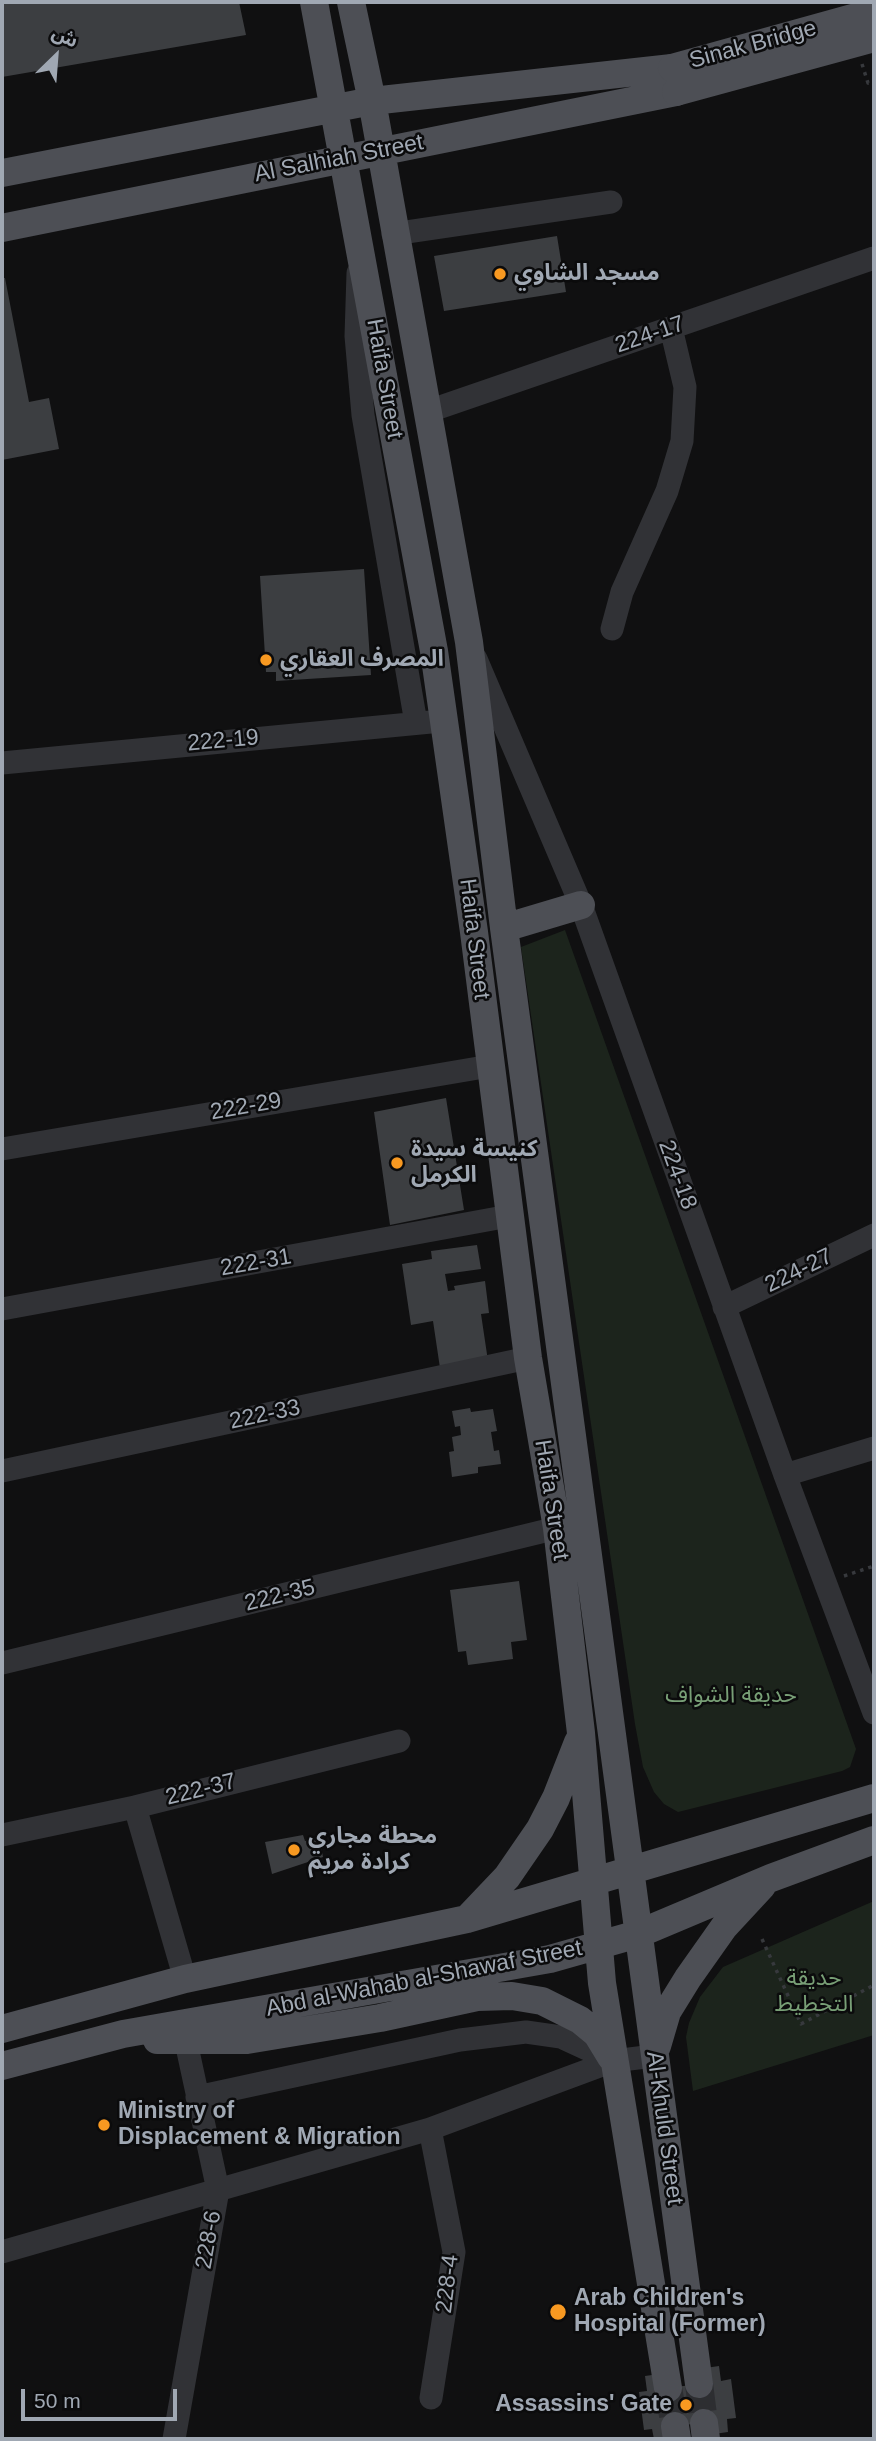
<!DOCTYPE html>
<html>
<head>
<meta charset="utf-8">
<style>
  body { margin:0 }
  #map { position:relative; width:876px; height:2441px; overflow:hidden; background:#101011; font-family:Helvetica,"Noto Sans Arabic",sans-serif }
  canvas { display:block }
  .frame { position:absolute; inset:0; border:4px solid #a0a8b3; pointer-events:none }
  .north { position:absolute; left:21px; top:21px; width:70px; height:70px; -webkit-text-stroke:5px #0b0b0c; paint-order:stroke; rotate:25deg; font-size:19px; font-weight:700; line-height:28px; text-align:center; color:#a0a8b3 }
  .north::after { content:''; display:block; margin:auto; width:24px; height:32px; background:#a0a8b3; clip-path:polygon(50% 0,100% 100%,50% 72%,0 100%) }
  .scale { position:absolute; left:21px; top:2389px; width:156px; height:32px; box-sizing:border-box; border:4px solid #a0a8b3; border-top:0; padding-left:9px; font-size:21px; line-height:24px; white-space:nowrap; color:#a0a8b3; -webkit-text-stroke:5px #0b0b0c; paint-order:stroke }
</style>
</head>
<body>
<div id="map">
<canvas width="876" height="2441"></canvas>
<div class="frame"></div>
<div class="north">ش</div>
<div class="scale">50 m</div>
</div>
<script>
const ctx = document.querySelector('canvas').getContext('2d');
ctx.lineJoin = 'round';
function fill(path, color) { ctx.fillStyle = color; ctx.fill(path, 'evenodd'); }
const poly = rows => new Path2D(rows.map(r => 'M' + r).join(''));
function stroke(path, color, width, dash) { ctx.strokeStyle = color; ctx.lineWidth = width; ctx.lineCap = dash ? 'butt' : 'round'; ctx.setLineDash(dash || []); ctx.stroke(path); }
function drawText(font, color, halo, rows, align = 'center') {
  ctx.font = font + ' Helvetica,"Noto Sans Arabic",sans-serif'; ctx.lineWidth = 5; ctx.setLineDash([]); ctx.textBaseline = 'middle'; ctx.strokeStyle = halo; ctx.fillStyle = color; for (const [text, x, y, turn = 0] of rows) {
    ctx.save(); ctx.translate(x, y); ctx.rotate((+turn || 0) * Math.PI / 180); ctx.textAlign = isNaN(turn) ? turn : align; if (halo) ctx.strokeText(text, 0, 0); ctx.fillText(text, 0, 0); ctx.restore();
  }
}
const green = poly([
  [565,930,856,1749,850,1767,842,1771,678,1812,664,1804,654,1792,643,1767,635,1724,521,947],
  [874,1901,874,2035,693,2091,686,2037,689,2023,700,1997,723,1967]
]);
const building = poly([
  [2,2,239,2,246,35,2,77],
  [557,236,566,292,444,311,434,256],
  [2,278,5,278,29,402,49,398,59,449,2,460],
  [364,569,371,675,276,681,276,672,266,672,260,576],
  [446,1098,464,1210,390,1225,374,1112],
  [477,1245,481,1269,445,1274,448,1291,455,1290,454,1286,485,1281,489,1313,481,1314,488,1361,440,1368,433,1321,411,1325,402,1264,432,1259,431,1251],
  [470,1408,471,1412,493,1409,497,1431,491,1432,494,1451,499,1450,501,1464,478,1467,478,1473,452,1477,449,1452,454,1451,452,1437,461,1435,460,1426,455,1427,452,1411],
  [519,1581,527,1640,511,1642,513,1659,468,1665,466,1651,458,1652,450,1590],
  [303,1835,305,1841,319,1837,323,1857,272,1874,265,1842],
  [719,2366,721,2381,731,2379,736,2418,727,2419,728,2432,714,2434,712,2421,666,2428,667,2439,654,2439,652,2429,644,2430,639,2392,647,2391,645,2376,659,2374,660,2389,707,2383,705,2368]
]);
const majorTunnel = poly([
  [699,2384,704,2423],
  [668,2388,675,2426]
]);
const path = poly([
  [862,64,868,83,874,81],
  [844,1576,874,1566],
  [762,1939,801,2024,874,1985]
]);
const minor = poly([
  [393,234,611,202],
  [358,273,356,336,363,415,416,723],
  [426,412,874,258],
  [612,629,622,592,667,491,682,441,685,387,671,328],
  [476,659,581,905,785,1475,874,1713],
  [2,763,431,722],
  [2,1149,490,1066],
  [724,1307,874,1235],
  [2,1309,509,1216],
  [2,1471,528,1358],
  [785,1475,874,1448],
  [2,1663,557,1528],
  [135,1807,185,1979],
  [2,1835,135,1807,399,1741],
  [197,2097,460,2040,526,2032,561,2037,613,2061],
  [430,2129,454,2252,431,2398],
  [2,2252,430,2129,613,2061,654,2056],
  [174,2439,218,2190,186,2042]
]);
const major = poly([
  [314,2,434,651,474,932,528,1358,557,1528,581,1733,602,1983,668,2388],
  [351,2,372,101,469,642,504,928,699,2384],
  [2,173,372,101,672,68],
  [2,228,676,92],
  [504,928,581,905],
  [469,1917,507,1877,540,1829,556,1798,578,1742],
  [2,2029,185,1979,467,1919,874,1798],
  [157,2040,247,2040,380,2018,477,1997,512,1996,542,2001,580,2020,597,2034,611,2057],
  [657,2046,667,2012,688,1978,724,1927,762,1886],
  [2,2066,123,2034,550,1959,638,1934,771,1878,874,1840],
  [704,2423,706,2439],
  [675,2426,677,2439]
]);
const majorBridge = poly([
  [672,68,874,12],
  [676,92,874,38]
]);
const markers = [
  [500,274,7,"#f89921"],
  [266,660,7,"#f89921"],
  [397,1163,7,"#f89921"],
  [294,1850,7,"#f89921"],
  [104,2125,7,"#f89921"],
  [558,2312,9,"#f89921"],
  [686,2405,7,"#f89921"]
];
const streetNames = [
  ["Sinak Bridge",753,45,-15],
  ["Al Salhiah Street",339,159,-11],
  ["224-17",650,335,-19],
  ["Haifa Street",384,379,80],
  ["222-19",223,741,-5],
  ["Haifa Street",474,939,83],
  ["222-29",246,1107,-10],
  ["224-18",677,1175,70],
  ["222-31",256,1263,-10],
  ["224-27",799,1271,-26],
  ["222-33",265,1415,-12],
  ["Haifa Street",551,1500,81],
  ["222-35",280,1596,-14],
  ["222-37",201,1790,-14],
  ["Abd al-Wahab al-Shawaf Street",424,1979,-11],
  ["Al-Khuld Street",664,2128,82],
  ["228-6",209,2240,-80],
  ["228-4",448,2284,-83]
];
const poiNames = [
  ["مسجد الشاوي",514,274],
  ["المصرف العقاري",280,660],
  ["كنيسة سيدة",411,1150],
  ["الكرمل",411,1176],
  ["محطة مجاري",308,1837],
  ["كرادة مريم",308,1863],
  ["Ministry of",118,2112],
  ["Displacement & Migration",118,2138],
  ["Arab Children's",574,2299],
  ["Hospital (Former)",574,2325],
  ["Assassins' Gate",672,2405,"right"]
];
const parkNames = [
  ["حديقة الشواف",731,1696],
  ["حديقة",814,1979],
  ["التخطيط",814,2005]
];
fill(green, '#1c241c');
fill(building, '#3c3e41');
stroke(majorTunnel, '#2d2e31', 28, [28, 14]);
stroke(path, '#37393d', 3.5, [3.5, 5]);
stroke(minor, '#313236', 23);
stroke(major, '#4d4f55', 28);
stroke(majorBridge, '#4d4f55', 28);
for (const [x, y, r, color] of markers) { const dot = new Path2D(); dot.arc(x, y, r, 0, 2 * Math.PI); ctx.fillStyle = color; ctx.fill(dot); stroke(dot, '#0b0b0c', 2.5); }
drawText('23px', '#a0a8b3', '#0b0b0c', streetNames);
drawText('bold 23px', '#a0a8b3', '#0b0b0c', poiNames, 'left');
drawText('23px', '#789f76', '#0b0b0c', parkNames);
</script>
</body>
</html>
